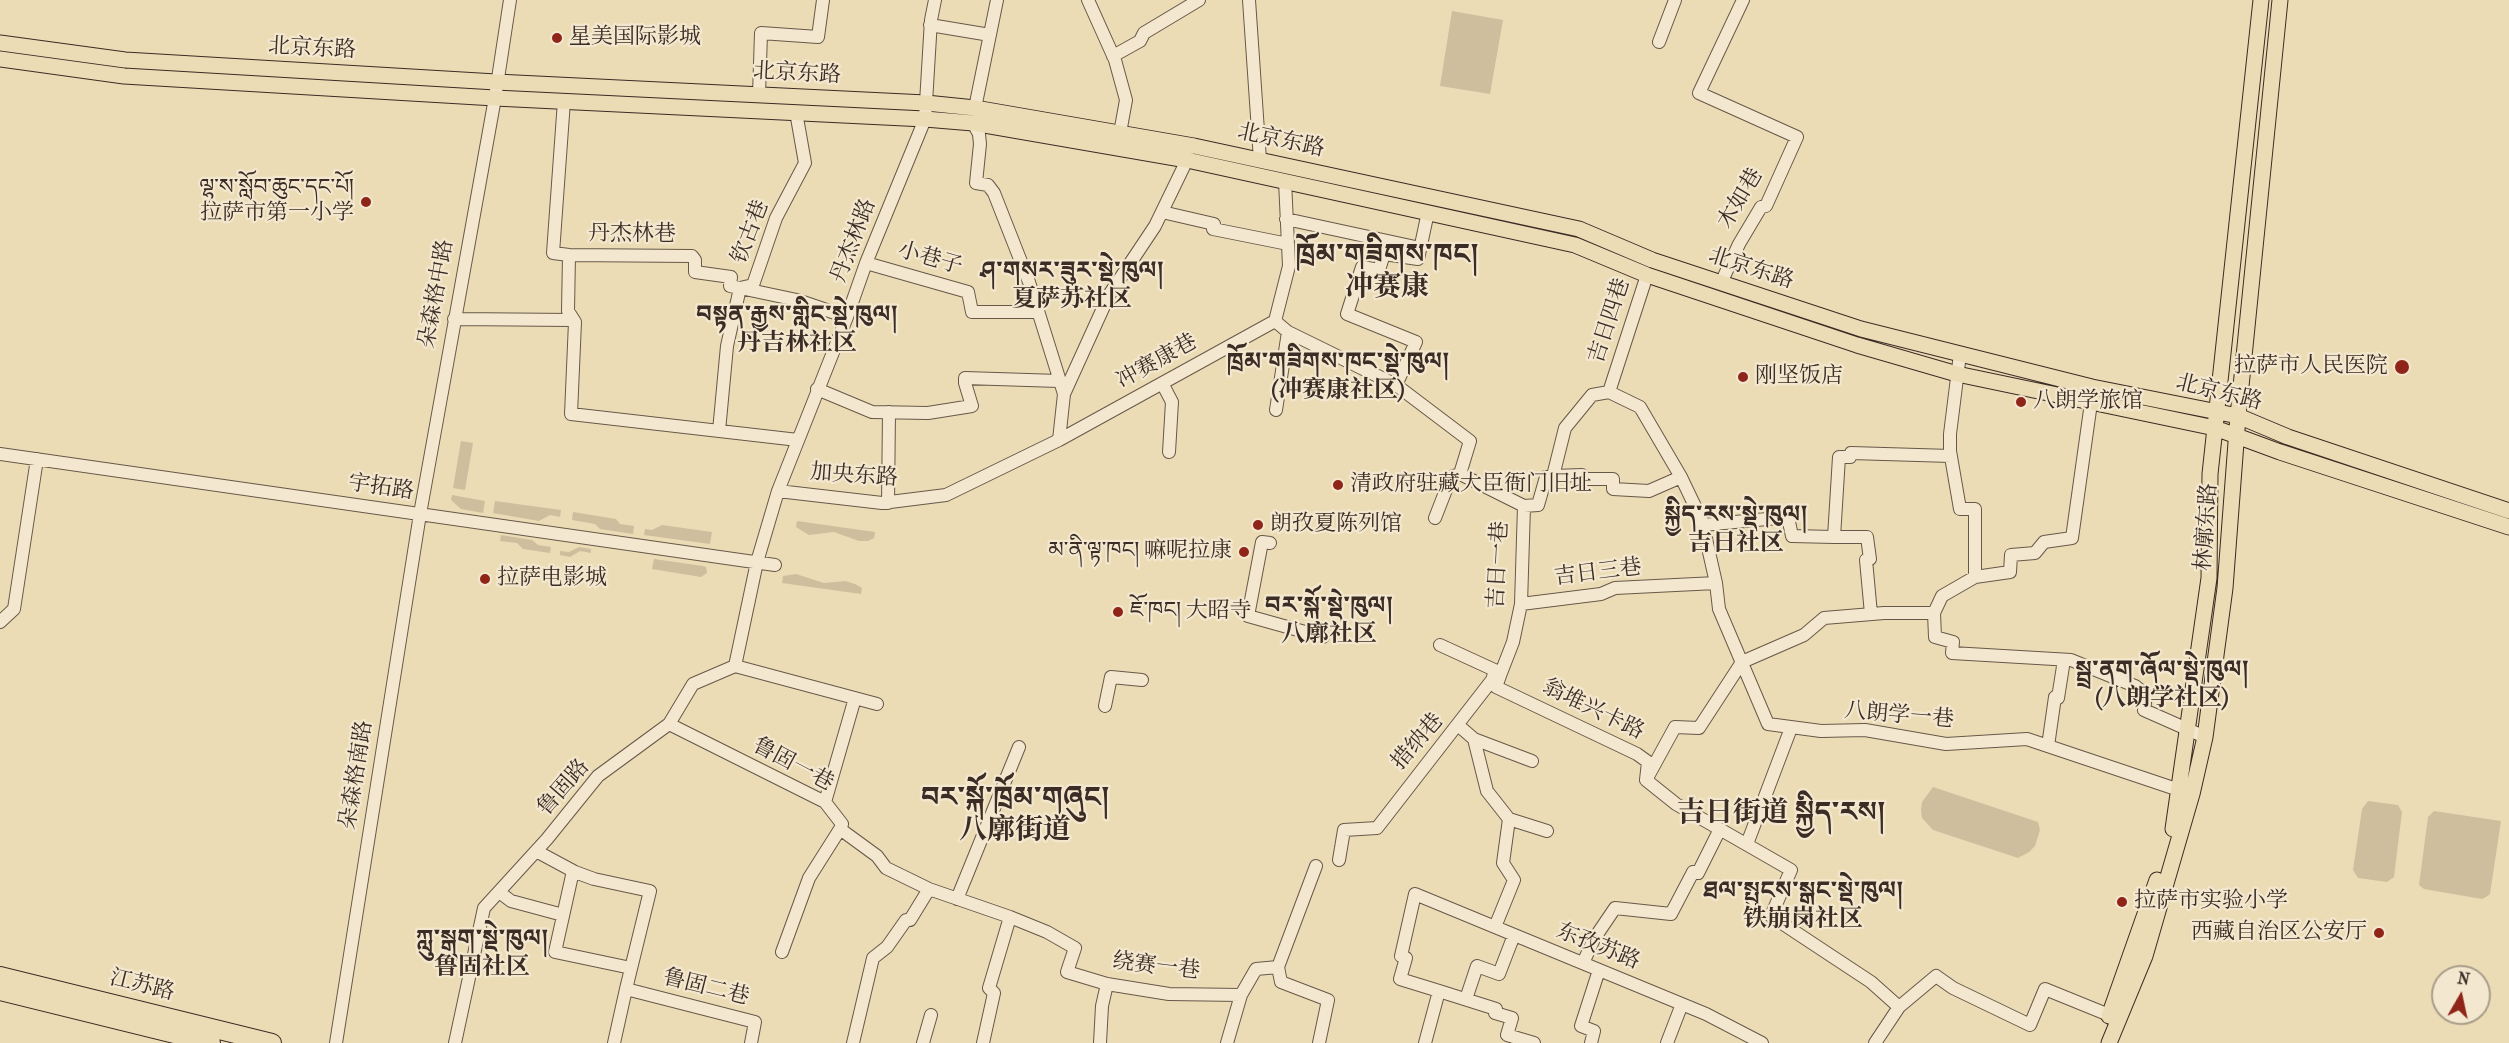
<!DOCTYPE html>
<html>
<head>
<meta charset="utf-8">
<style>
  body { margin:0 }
  #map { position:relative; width:2509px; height:1043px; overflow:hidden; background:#ecdcb5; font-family:"IM FELL French Canon",serif }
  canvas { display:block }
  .north { position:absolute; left:2431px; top:965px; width:60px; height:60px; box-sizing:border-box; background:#f3e8cf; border:2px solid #a99d8b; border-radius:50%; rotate:9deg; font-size:16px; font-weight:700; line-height:24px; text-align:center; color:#3b2c25 }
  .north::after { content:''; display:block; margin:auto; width:21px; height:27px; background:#8f2418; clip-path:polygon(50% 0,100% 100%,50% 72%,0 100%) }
</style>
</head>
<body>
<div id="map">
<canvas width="2509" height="1043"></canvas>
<div class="north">N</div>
</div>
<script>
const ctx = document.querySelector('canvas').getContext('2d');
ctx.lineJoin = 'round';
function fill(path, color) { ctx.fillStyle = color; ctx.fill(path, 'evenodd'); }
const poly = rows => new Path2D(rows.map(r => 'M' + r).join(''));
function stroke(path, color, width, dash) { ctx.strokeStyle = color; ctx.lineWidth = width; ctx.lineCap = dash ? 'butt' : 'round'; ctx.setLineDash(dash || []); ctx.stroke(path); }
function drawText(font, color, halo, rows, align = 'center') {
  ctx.font = font + ' "IM FELL French Canon","Noto Serif SC","Noto Serif Tibetan",serif'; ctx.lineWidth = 4.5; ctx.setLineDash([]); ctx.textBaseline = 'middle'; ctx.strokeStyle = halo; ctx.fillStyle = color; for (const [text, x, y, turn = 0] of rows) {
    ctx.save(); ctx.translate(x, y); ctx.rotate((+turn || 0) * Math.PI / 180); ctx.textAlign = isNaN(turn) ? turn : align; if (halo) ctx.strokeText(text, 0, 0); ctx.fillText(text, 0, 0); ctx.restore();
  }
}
const green = poly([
  [1452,11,1503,20,1490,94,1440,86],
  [461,441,473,443,465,490,453,488],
  [452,495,485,501,483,513,461,509,451,500],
  [495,501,561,510,560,517,550,515,539,521,493,513],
  [573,512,616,519,620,524,634,526,633,534,600,529,595,524,572,520],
  [797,521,875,532,874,538,868,541,859,541,834,532,809,535,796,527],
  [662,525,712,532,710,544,644,535,645,529,652,530],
  [501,535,532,540,538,545,551,547,550,553,523,549,517,543,500,541],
  [579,547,591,549,591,553,580,551,570,557,560,555,560,551,569,552],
  [654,559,703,566,706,567,707,573,701,577,652,569],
  [796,574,824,583,845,581,855,584,862,588,861,594,782,583,783,576],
  [1933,787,2038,822,2040,830,2035,846,2029,852,2018,858,1933,830,1922,818,1921,810,1922,802],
  [2368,801,2398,805,2402,812,2394,877,2387,882,2358,878,2353,870,2362,809],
  [2434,811,2501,821,2490,894,2486,897,2482,899,2424,889,2419,885,2428,817]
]);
const minor = poly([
  [1088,0,1115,60,1126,100,1120,133],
  [1249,0,1260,160],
  [930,25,990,35],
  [1659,42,1675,0],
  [1113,56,1140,41,1144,33,1199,0],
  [759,95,761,33,818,37,823,0],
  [564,101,553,253,569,255,568,311,575,322,571,414,798,440],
  [975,108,997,0],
  [796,112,805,163,776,218,753,285,740,288,797,300,847,317],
  [973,123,979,134,980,144,976,183,988,185,994,193,1029,282,1064,394],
  [1162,212,1214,224,1213,229,1288,244],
  [1286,219,1420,248],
  [569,255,692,256,695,260,695,272,731,277,730,286,740,288,727,346,719,431],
  [866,263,968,292,972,312,1038,312],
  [1647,275,1609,392,1640,407,1681,477,1702,521,1716,583,1719,609,1768,724,1821,731,1865,730,1946,744,2027,739,2185,792],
  [1721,283,1739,244,1761,207,1766,206,1797,137,1699,93,1743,0],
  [454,319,573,320],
  [1275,321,1288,332,1396,385,1470,441,1460,474,1524,506,1521,604,1513,642,1501,673],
  [1275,321,1289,266,1285,181],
  [1162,383,1172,402,1169,452],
  [1396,385,1416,342,1347,314,1362,267,1379,270,1384,254,1418,259,1428,212],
  [817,389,872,412,928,413,972,406,965,383,965,378,1059,381],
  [1276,410,1288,332],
  [1059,440,1064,394,1109,295,1155,226,1187,160],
  [0,454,775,565],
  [1553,476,1582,475,1582,479,1613,479,1613,489,1649,491,1681,477],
  [778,491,882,503,946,495,1059,440,1275,321],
  [888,503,889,412],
  [1524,506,1538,505,1546,477,1553,476,1565,428,1592,395,1609,392],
  [1435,518,1451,477,1460,474],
  [1703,525,1788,517,1792,536,1834,537,1839,457,1850,457,1851,453,1951,456],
  [1834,537,1867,537,1870,559,1866,560,1871,614],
  [1270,543,1262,542,1248,616,1323,637],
  [1975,577,2010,572,2011,555,2035,553,2044,542,2072,538,2090,410,2089,403],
  [1521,604,1601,594,1615,588,1716,583],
  [1934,613,1935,637,1953,642,1952,653,2071,660,2135,686,2146,695,2144,710,2205,737],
  [0,622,14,609,37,459],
  [1440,645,1501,673,1496,687,1637,754,1648,762,1646,780,1676,804,1791,870,1771,916,1871,982,1899,1007],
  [735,666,757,562,778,491,847,317,866,263,925,119,931,20,935,0],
  [735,666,877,704],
  [1105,706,1111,677,1142,680],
  [669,724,825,802,842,824,840,829,877,856,886,868,929,889,1010,917,1047,932,1075,948,1067,972,1107,984,1169,994,1241,995],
  [1459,726,1474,739,1487,791,1509,819,1503,863,1514,880,1495,927],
  [1474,739,1532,761],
  [2048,746,2055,697,2058,698,2064,660],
  [1646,780,1675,727,1699,728,1742,662,1804,635,1824,618,1884,613,1934,613,1942,596,1975,577,1975,509,1960,509,1950,451,1950,434,1960,354],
  [825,802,855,698],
  [1509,819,1547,831],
  [1747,844,1791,728],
  [536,851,575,872,594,879,650,891,626,989,755,1022,751,1043],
  [1339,860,1344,830,1377,828,1492,680,1494,674],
  [573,871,555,952,631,968],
  [499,892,511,901,563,915],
  [957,899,1019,747],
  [782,952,809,878,840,829],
  [1583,963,1594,939,1615,908,1671,914,1693,872,1698,873,1720,829],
  [1278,967,1281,982,1328,1000,1319,1043],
  [1278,967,1316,866],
  [1439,991,1496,1009,1495,1013,1512,1018,1507,1035,1534,1043],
  [1466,999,1477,966,1499,974,1514,935],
  [336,1043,420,514,495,98,510,0],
  [455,1043,484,908,547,839,598,776,669,724,693,684,735,666],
  [614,1043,626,989],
  [853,1043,873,958,887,947,906,920,910,920,929,889],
  [923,1043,931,1015],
  [983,1043,994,993,989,988,1010,917],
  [1100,1043,1102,1006,1107,984],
  [1227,1043,1241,995,1256,969,1278,967],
  [1425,1043,1439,991,1400,979,1406,958,1401,956,1415,894,1706,1014,1762,1043],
  [1591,1043,1594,1031,1581,1026,1599,970],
  [1667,1043,1682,1004],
  [1875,1043,1899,1007,1936,976,1953,988,2030,1025,2045,989,2109,1015]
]);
const major = poly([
  [0,43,125,60,496,82,926,103,975,108,1194,146,1579,229,1652,260,1861,329,2092,387,2238,416,2288,437,2509,511],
  [0,59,124,76,495,98,925,119,973,123,1187,160,1575,245,1647,275,1857,345,1957,374,2215,428,2280,452,2509,527],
  [2173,829,2209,578,2210,474,2261,0],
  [2109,1016,2157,880],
  [2109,1043,2145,956,2192,794,2205,737,2225,588,2238,416,2280,0]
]);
const highway = poly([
  [0,976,272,1043],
  [0,991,211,1043]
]);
const markers = [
  [557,38,6,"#8f2418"],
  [366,202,6,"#8f2418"],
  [2402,367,8,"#8f2418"],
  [1743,377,6,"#8f2418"],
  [2021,402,6,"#8f2418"],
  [1338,485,6,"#8f2418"],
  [1258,525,6,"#8f2418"],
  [1244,552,6,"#8f2418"],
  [485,579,6,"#8f2418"],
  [1118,612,6,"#8f2418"],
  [2122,902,6,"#8f2418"],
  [2379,933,6,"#8f2418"]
];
const poiNames = [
  ["星美国际影城",569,38],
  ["ལྷ་ས་སློབ་ཆུང་དང་པོ།",354,189,"right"],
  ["拉萨市第一小学",354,214,"right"],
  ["拉萨市人民医院",2388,367,"right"],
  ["刚坚饭店",1755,377],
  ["八朗学旅馆",2033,402],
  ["清政府驻藏大臣衙门旧址",1350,485],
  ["朗孜夏陈列馆",1270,525],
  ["མ་ནི་ལྟ་ཁང། 嘛呢拉康",1232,552,"right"],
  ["拉萨电影城",497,579],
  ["ཇོ་ཁང། 大昭寺",1130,612],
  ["拉萨市实验小学",2134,902],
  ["西藏自治区公安厅",2367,933,"right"]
];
const streetNames = [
  ["北京东路",312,49,3],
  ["北京东路",797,74,3],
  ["北京东路",1281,141,12],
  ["木如巷",1741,199,-59],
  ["钦古巷",751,232,-69],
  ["丹杰林巷",632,235],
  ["丹杰林路",854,241,-69],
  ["小巷子",930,259,16],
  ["北京东路",1751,269,18],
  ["朵森格中路",437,294,-80],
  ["吉日四巷",1610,321,-72],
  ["冲赛康巷",1157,362,-29],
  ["北京东路",2219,393,14],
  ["加央东路",854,476,4],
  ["宇拓路",381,488,8],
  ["林廓东路",2207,527,-86],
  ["吉日一巷",1499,565,-87],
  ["吉日三巷",1598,573,-7],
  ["翁堆兴卡路",1593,710,26],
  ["八朗学一巷",1899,716,5],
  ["措纳巷",1418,742,-49],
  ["鲁固一巷",793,765,28],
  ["朵森格南路",357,775,-81],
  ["鲁固路",564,788,-49],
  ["东孜苏路",1598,947,22],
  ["绕赛一巷",1156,967,7],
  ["江苏路",142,986,14],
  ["鲁固二巷",706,988,14]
];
const neighbourhoodNames = [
  ["ཤ་གསར་ཟུར་སྡེ་ཁུལ།",1072,272],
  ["夏萨苏社区",1072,300],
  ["བསྟན་རྒྱས་གླིང་སྡེ་ཁུལ།",797,316],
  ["丹吉林社区",797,344],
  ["ཁྲོམ་གཟིགས་ཁང་སྡེ་ཁུལ།",1338,363],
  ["(冲赛康社区)",1338,391],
  ["སྐྱིད་རས་སྡེ་ཁུལ།",1736,516],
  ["吉日社区",1736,544],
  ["བར་སྐོ་སྡེ་ཁུལ།",1329,607],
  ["八廓社区",1329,635],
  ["སྦྲ་ནག་ཞོལ་སྡེ་ཁུལ།",2162,671],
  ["(八朗学社区)",2162,699],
  ["ཐལ་སྤུངས་སྒང་སྡེ་ཁུལ།",1803,892],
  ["铁崩岗社区",1803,920],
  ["ཀླུ་སྒུག་སྡེ་ཁུལ།",482,940],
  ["鲁固社区",482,968]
];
const districtNames = [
  ["ཁྲོམ་གཟིགས་ཁང།",1387,256],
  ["冲赛康",1387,288],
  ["བར་སྐོ་ཁྲོམ་གཞུང།",1015,799],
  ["八廓街道",1015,831],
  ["吉日街道 སྐྱིད་རས།",1781,814]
];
fill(green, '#cebe9d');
stroke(minor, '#675849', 14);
stroke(major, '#3b2c25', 17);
stroke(highway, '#3b2c25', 20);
stroke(minor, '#f3e8cf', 12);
stroke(major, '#ecdcb5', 15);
stroke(highway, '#ecdcb5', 18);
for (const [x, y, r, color] of markers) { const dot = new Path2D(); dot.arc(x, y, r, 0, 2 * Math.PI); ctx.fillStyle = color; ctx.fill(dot); stroke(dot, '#f3e8cf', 2); }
drawText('22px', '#3b2c25', '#f3e8cf', poiNames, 'left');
drawText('22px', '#3b2c25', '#f3e8cf', streetNames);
drawText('bold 24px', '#3b2c25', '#f3e8cf', neighbourhoodNames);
drawText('bold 28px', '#3b2c25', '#f3e8cf', districtNames);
</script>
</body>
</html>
